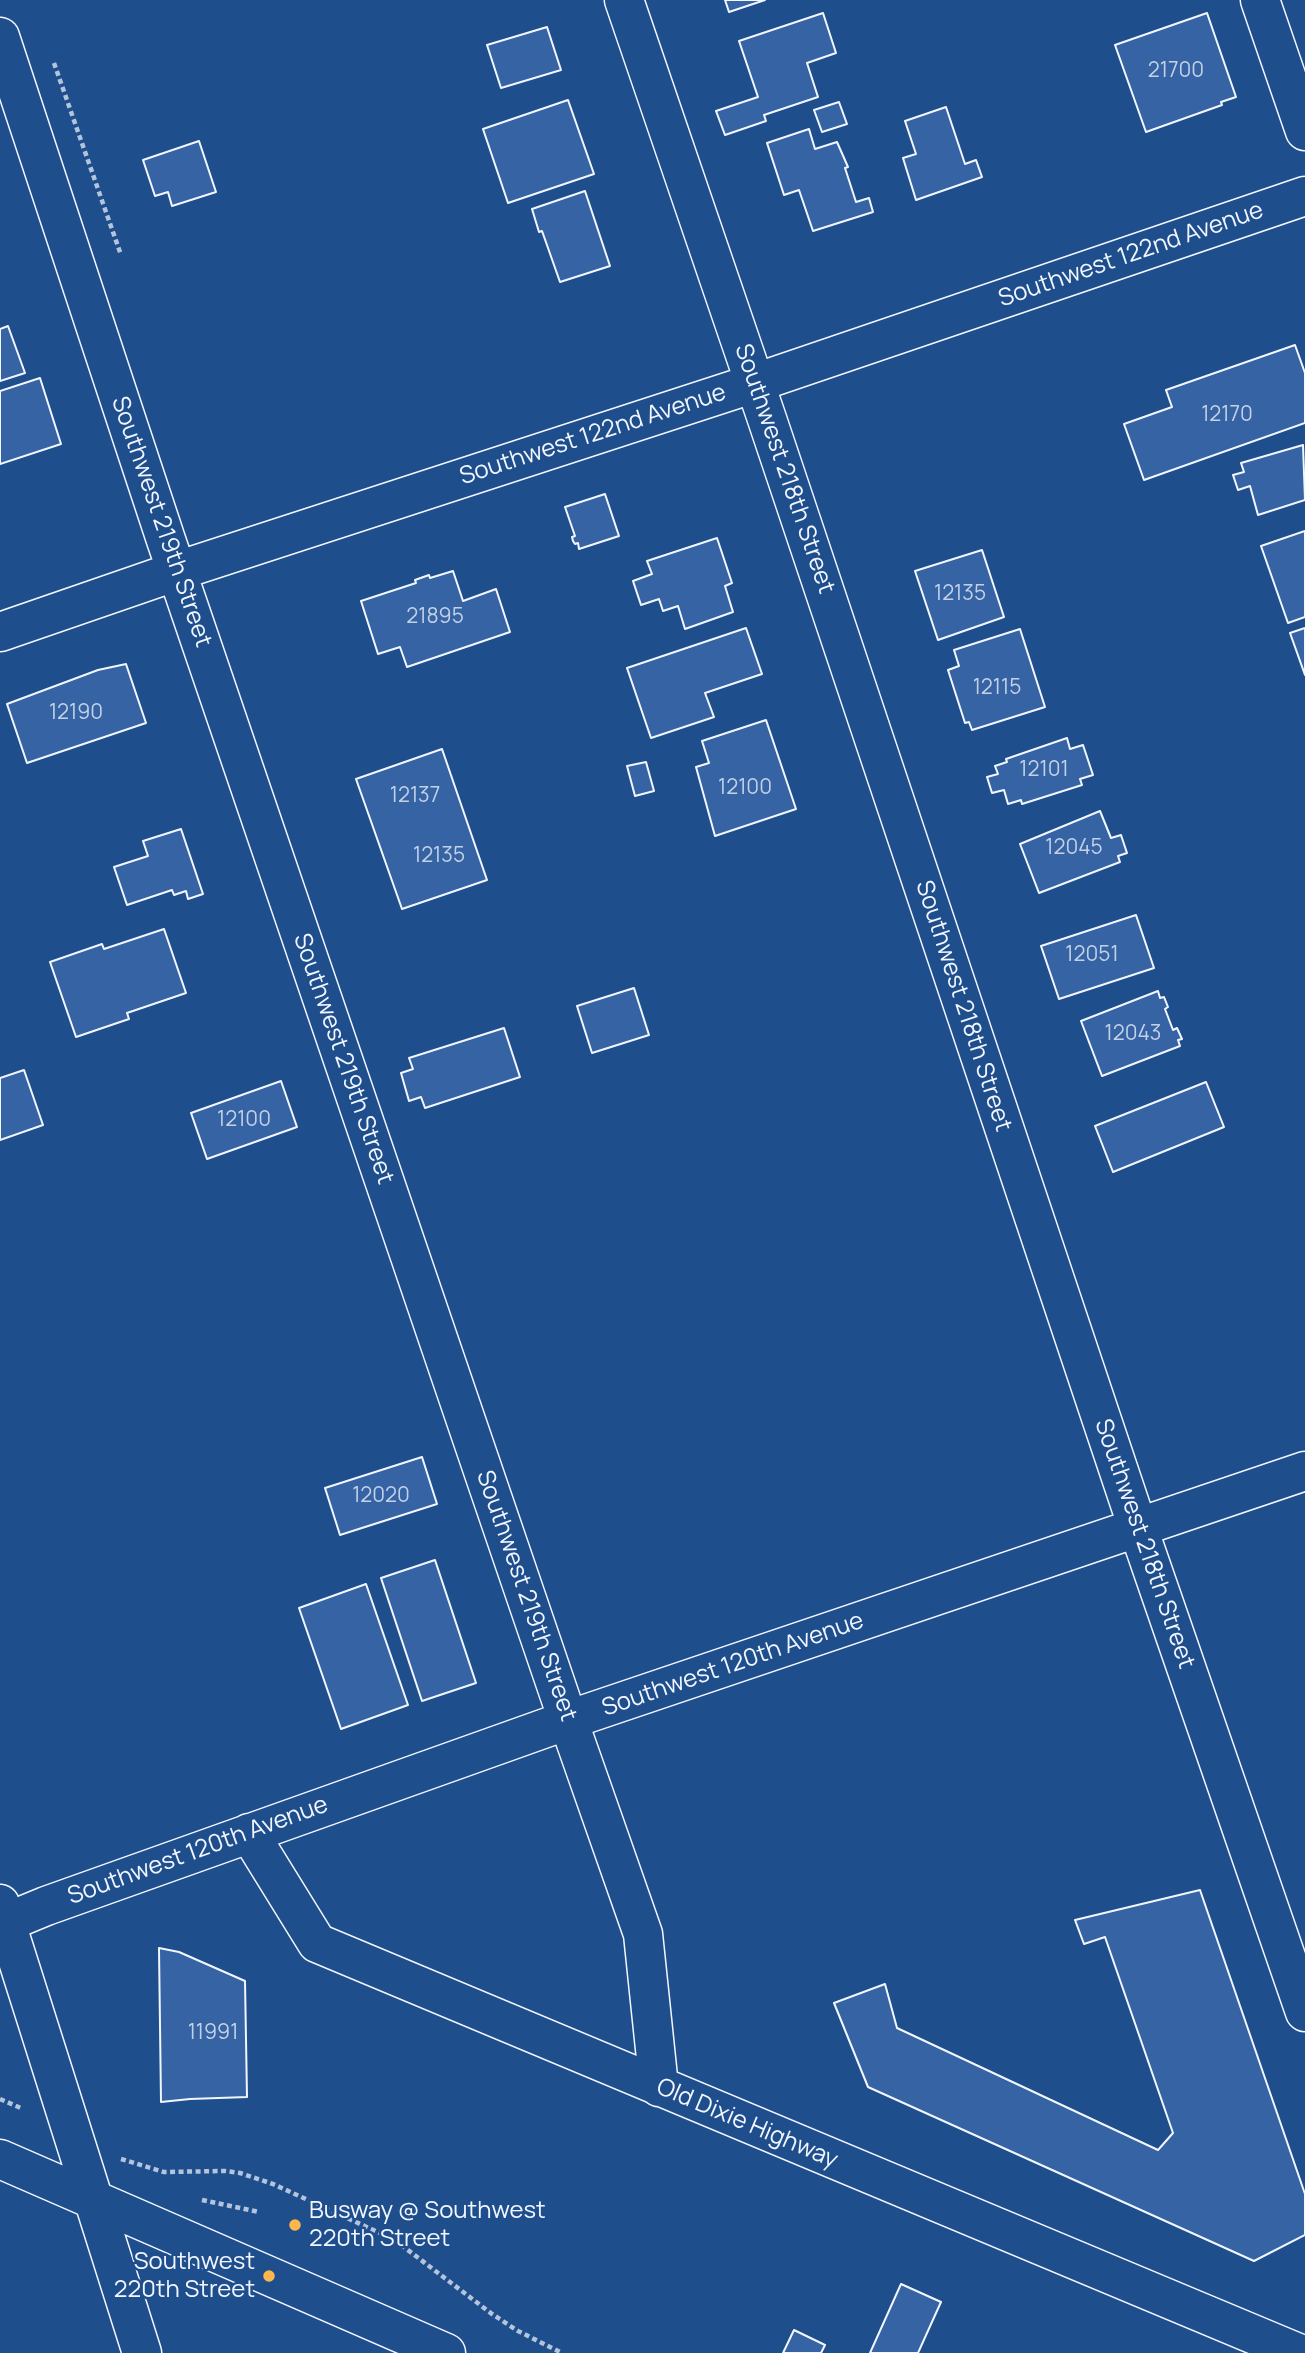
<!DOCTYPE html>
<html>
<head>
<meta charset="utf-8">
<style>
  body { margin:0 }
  canvas { display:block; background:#1f4e8c }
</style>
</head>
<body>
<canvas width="1305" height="2353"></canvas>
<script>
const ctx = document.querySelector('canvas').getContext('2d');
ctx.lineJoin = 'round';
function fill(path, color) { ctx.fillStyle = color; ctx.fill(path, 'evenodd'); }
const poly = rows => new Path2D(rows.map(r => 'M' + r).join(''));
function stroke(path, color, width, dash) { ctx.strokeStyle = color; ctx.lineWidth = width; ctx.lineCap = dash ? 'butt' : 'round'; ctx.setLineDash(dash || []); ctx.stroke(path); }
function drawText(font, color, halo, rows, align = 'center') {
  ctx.font = font + ' Manrope,sans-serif'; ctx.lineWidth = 5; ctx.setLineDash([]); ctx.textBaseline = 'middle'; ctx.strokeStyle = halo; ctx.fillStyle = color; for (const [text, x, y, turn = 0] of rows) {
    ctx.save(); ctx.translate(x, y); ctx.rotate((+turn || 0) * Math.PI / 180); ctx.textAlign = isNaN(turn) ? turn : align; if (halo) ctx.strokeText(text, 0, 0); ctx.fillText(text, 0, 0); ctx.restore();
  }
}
const building = poly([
  [725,0,765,0,729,12,725,0],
  [823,13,836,53,807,63,818,97,764,115,766,121,725,135,716,111,758,97,739,41,823,13],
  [1207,13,1236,97,1221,102,1222,105,1146,132,1115,45,1207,13],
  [547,27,561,70,501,88,487,45,547,27],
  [568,100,594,174,508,203,483,129,568,100],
  [839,102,847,124,822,132,814,110,839,102],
  [946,107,965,164,976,160,982,177,916,200,903,158,916,154,905,121,946,107],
  [809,129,815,149,837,142,848,167,845,168,856,202,869,198,873,212,813,231,799,190,784,195,767,143,809,129],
  [199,141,216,192,172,206,168,192,155,196,143,160,199,141],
  [585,191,610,266,560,282,542,231,539,232,532,209,585,191],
  [8,326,25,373,0,381,0,329,8,326],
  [1295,345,1305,373,1305,423,1144,480,1124,424,1172,407,1166,390,1295,345],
  [40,378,61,444,0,464,0,391,40,378],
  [1303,445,1305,500,1258,515,1250,486,1238,490,1233,475,1244,472,1241,463,1303,445],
  [605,494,619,536,579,549,578,543,575,544,573,541,572,537,575,536,565,507,605,494],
  [1305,531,1305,617,1288,623,1261,546,1305,531],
  [717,538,732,583,725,586,733,612,685,629,678,606,663,611,659,599,641,605,633,581,652,574,647,561,717,538],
  [982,550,1004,617,938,640,915,571,982,550],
  [453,571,463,601,496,589,510,632,407,667,400,647,378,654,361,601,416,583,415,580,429,575,430,578,453,571],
  [746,628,762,674,705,693,714,717,651,738,627,668,746,628],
  [1305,628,1305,675,1290,633,1305,628],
  [1020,629,1045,707,972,730,969,722,965,723,948,670,959,666,954,650,1020,629],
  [126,664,146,723,27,763,7,704,98,670,126,664],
  [766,720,796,809,715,836,696,767,709,763,702,741,766,720],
  [1067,738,1070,749,1083,745,1093,775,1080,779,1082,785,1022,804,1021,800,1008,804,1004,790,992,793,987,777,998,774,995,766,1007,762,1006,759,1067,738],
  [442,749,487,880,402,909,356,779,442,749],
  [646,762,654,791,635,796,627,766,646,762],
  [1100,811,1111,838,1121,835,1127,853,1118,856,1120,862,1039,893,1020,844,1100,811],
  [181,829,203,894,188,899,186,891,174,895,172,890,127,905,114,867,148,856,143,841,181,829],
  [1136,915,1154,968,1059,999,1041,946,1136,915],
  [164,929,186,993,127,1013,129,1019,76,1037,50,962,102,944,104,949,164,929],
  [634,988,649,1035,592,1053,577,1006,634,988],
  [1158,991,1160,998,1164,997,1168,1007,1165,1009,1173,1030,1177,1028,1182,1039,1178,1040,1180,1046,1102,1076,1081,1021,1158,991],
  [504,1028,520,1077,425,1108,421,1097,409,1101,401,1073,413,1069,409,1058,504,1028],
  [24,1070,43,1125,0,1140,0,1078,24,1070],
  [281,1081,297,1127,207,1159,191,1113,281,1081],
  [1206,1082,1224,1127,1113,1172,1095,1126,1206,1082],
  [422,1457,437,1504,340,1535,325,1488,422,1457],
  [435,1560,476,1683,422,1701,381,1578,435,1560],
  [366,1584,408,1705,341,1729,299,1608,366,1584],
  [1200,1890,1305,2194,1305,2235,1254,2261,868,2087,834,2003,885,1984,897,2028,1158,2150,1173,2133,1105,1937,1084,1944,1075,1920,1200,1890],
  [159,1948,179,1952,245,1981,247,2097,190,2099,161,2102,159,1948],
  [901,2284,941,2302,918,2353,870,2353,901,2284],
  [794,2330,825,2345,821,2353,783,2353,794,2330]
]);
const path = poly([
  [54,63,121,255],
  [0,2099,23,2109],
  [121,2159,164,2172,225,2171,240,2173,273,2184,382,2234,400,2244,492,2314,518,2331,562,2353],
  [202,2200,259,2212]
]);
const minor = poly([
  [624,0,767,419,1138,1528,1305,2012],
  [1260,0,1305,131],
  [0,37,166,540,568,1720,643,1934,659,2087],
  [0,632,177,571,755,383,1305,196],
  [249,1833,317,1943,1298,2353],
  [0,1904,142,2353],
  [0,1925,46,1906,568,1720,1305,1471],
  [0,2159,446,2353]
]);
const markers = [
  [295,2225,7,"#ffb74d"],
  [269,2276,7,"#ffb74d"]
];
const numberNames = [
  ["21700",1176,71],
  ["12170",1227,415],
  ["12135",960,594],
  ["21895",435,617],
  ["12115",997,688],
  ["12190",76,713],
  ["12101",1044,770],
  ["12100",745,788],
  ["12137",415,796],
  ["12045",1074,848],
  ["12135",439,856],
  ["12051",1092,955],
  ["12043",1133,1034],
  ["12100",244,1120],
  ["12020",381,1496],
  ["11991",213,2033]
];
const streetNames = [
  ["Southwest 122nd Avenue",1131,255,-19],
  ["Southwest 122nd Avenue",593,435,-18],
  ["Southwest 218th Street",784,469,71],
  ["Southwest 219th Street",161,522,71],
  ["Southwest 218th Street",963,1006,72],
  ["Southwest 219th Street",343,1059,71],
  ["Southwest 218th Street",1144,1544,71],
  ["Southwest 219th Street",526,1596,71],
  ["Southwest 120th Avenue",733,1665,-19],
  ["Southwest 120th Avenue",198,1851,-20],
  ["Old Dixie Highway",747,2124,23]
];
const poiNames = [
  ["Busway @ Southwest",309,2211],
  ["220th Street",309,2239],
  ["Southwest",255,2262,"right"],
  ["220th Street",255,2290,"right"]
];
fill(building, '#3563a3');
stroke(building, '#f2f6ff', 2);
stroke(minor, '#f2f6ff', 41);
stroke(path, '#b3c4dc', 4.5, [5, 3.5]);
stroke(minor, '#1f4e8c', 38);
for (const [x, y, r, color] of markers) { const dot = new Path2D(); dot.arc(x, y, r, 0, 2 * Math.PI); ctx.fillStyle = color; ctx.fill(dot); stroke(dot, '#1f4e8c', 2.5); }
drawText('21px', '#c3d1e8', null, numberNames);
drawText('24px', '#f2f6ff', '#1f4e8c', streetNames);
drawText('24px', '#f2f6ff', '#1f4e8c', poiNames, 'left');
</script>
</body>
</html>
